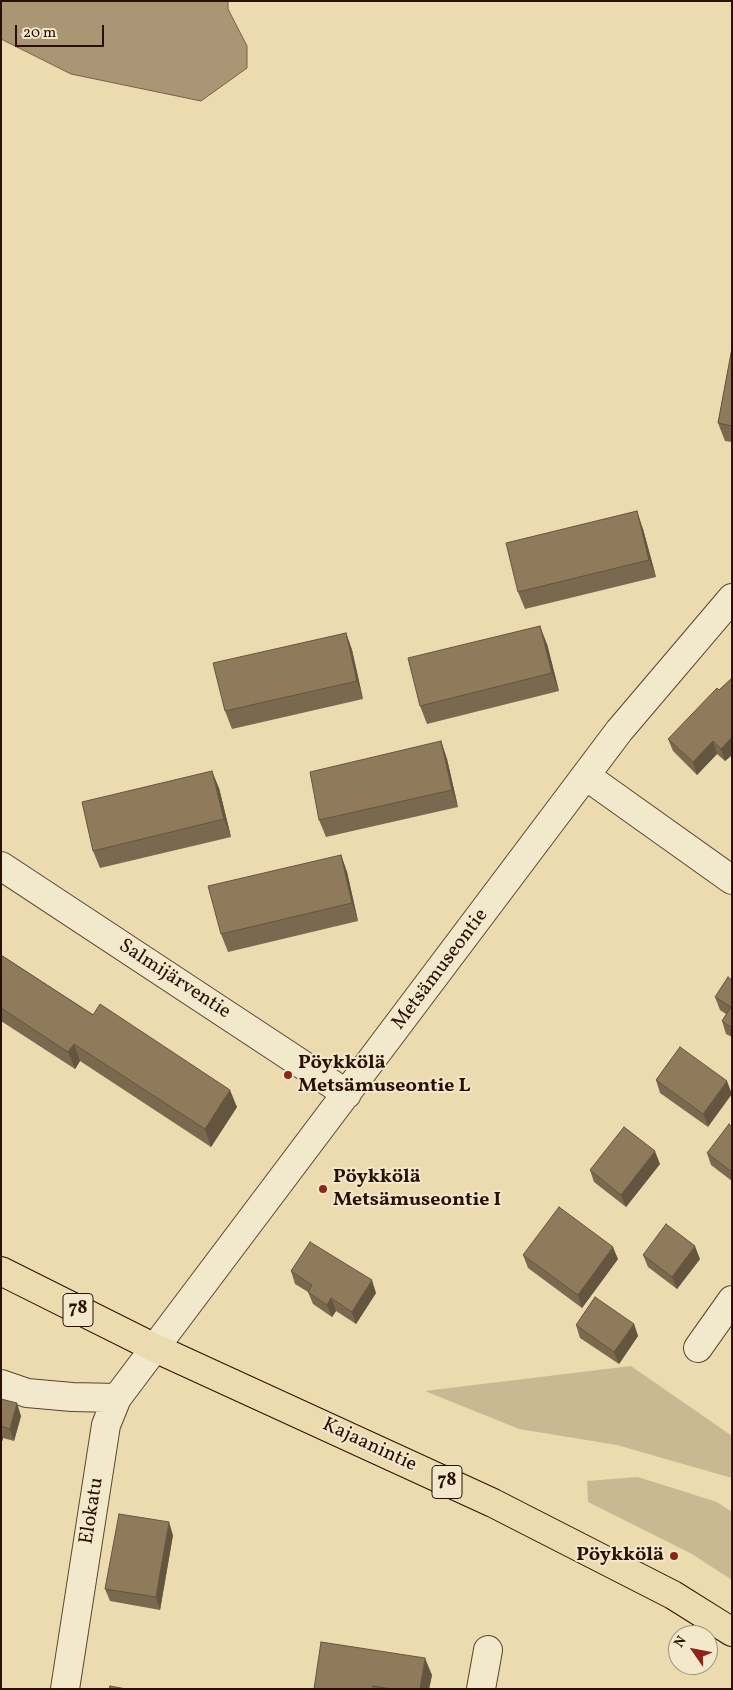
<!DOCTYPE html>
<html>
<head>
<meta charset="utf-8">
<style>
  body { margin:0 }
  #map { position:relative; width:733px; height:1690px; overflow:hidden; background:#ebdbaf; font-family:Vollkorn,serif }
  canvas { display:block }
  .frame { position:absolute; inset:0; border:2px solid #2b1002; pointer-events:none }
  .north { position:absolute; left:668px; top:1625px; width:50px; height:50px; box-sizing:border-box; background:#f2e8cb; border:1px solid #a2927b; border-radius:50%; rotate:303deg; font-size:14px; font-weight:700; line-height:20px; text-align:center; color:#2b1002 }
  .north::after { content:''; display:block; margin:auto; width:18px; height:22px; background:#8f2418; clip-path:polygon(50% 0,100% 100%,50% 72%,0 100%) }
  .scale { position:absolute; left:15px; top:25px; width:89px; height:22px; box-sizing:border-box; border:2px solid #2b1002; border-top:0; padding-left:6px; font-size:15px; line-height:18px; white-space:nowrap; color:#2b1002; -webkit-text-stroke:4px #f2e8cb; paint-order:stroke }
</style>
</head>
<body>
<div id="map">
<canvas width="733" height="1690"></canvas>
<div class="frame"></div>
<div class="north">N</div>
<div class="scale">20 m</div>
</div>
<script>
const ctx = document.querySelector('canvas').getContext('2d');
ctx.lineJoin = 'round';
function fill(path, color) { ctx.fillStyle = color; ctx.fill(path, 'evenodd'); }
const poly = rows => new Path2D(rows.map(r => 'M' + r).join(''));
function stroke(path, color, width, dash) { ctx.strokeStyle = color; ctx.lineWidth = width; ctx.lineCap = dash ? 'butt' : 'round'; ctx.setLineDash(dash || []); ctx.stroke(path); }
function drawText(font, color, halo, rows, align = 'center') {
  ctx.font = font + ' Vollkorn,serif'; ctx.lineWidth = 4; ctx.setLineDash([]); ctx.textBaseline = 'middle'; ctx.strokeStyle = halo; ctx.fillStyle = color; for (const [text, x, y, turn = 0] of rows) {
    ctx.save(); ctx.translate(x, y); ctx.rotate((+turn || 0) * Math.PI / 180); ctx.textAlign = isNaN(turn) ? turn : align; if (halo) ctx.strokeText(text, 0, 0); ctx.fillText(text, 0, 0); ctx.restore();
  }
}
const green = poly([
  [631,1366,732,1436,732,1478,617,1445,519,1429,425,1391],
  [638,1477,717,1502,732,1512,732,1580,692,1554,588,1502,587,1481]
]);
const water = poly([
  [1,1,228,1,228,9,247,46,247,68,201,101,71,74,1,39,1,1]
]);
const street = poly([
  [586,776,732,880],
  [1,866,347,1094],
  [698,1348,732,1300],
  [1,1384,27,1393,72,1397,117,1398],
  [65,1689,106,1425,117,1398,619,731,732,598],
  [481,1689,488,1650]
]);
const primary = poly([
  [1,1271,155,1348,493,1503,673,1595,732,1632]
]);
const wall = poly([
  [732,348,732,442,725,441,718,423],
  [643,529,656,577,525,609,518,592],
  [346,633,352,650,363,699,232,729,225,711],
  [547,644,559,691,427,724,420,706],
  [732,678,732,755,725,761,717,754,697,775,673,751,668,739],
  [441,741,447,759,458,807,326,837,319,820],
  [219,788,231,837,100,868,93,851],
  [341,855,347,872,358,921,228,952,221,934],
  [1,955,237,1107,211,1147,80,1061,75,1069,1,1021],
  [732,980,732,1037,726,1034,722,1021,726,1014,720,1010,715,997],
  [680,1047,708,1127,660,1093,656,1080],
  [732,1127,732,1181,711,1165,707,1153],
  [660,1164,626,1207,594,1182,590,1170],
  [523,1255,618,1259,582,1308,528,1268],
  [643,1255,700,1259,677,1289,648,1267],
  [291,1271,376,1293,356,1324,336,1311,332,1317,313,1304,308,1292,295,1284],
  [634,1324,638,1336,619,1364,580,1338,576,1325],
  [1,1399,21,1416,14,1441,3,1438,1,1445],
  [173,1535,160,1610,110,1601,105,1589],
  [432,1675,429,1689,314,1689]
]);
const shadedWall = poly([
  [637,511,643,529,656,577,649,560],
  [540,626,547,644,559,691,552,673],
  [346,633,352,650,363,699,357,681],
  [732,737,732,755,725,761,721,749],
  [441,741,447,759,458,807,452,790],
  [713,741,717,754,697,775,693,762],
  [212,771,219,788,231,837,224,819],
  [341,855,347,872,358,921,352,903],
  [74,1044,80,1061,75,1069,68,1052],
  [727,1081,732,1094,708,1127,703,1114],
  [230,1090,237,1107,211,1147,205,1129],
  [655,1151,660,1164,626,1207,621,1195],
  [695,1246,700,1259,677,1289,672,1277],
  [613,1247,618,1259,582,1308,578,1295],
  [372,1280,376,1293,356,1324,352,1312],
  [331,1298,336,1311,332,1317,327,1305],
  [634,1324,638,1336,619,1364,614,1352],
  [17,1403,21,1416,14,1441,10,1429],
  [1,1433,3,1438,1,1445],
  [169,1522,173,1535,160,1610,156,1597],
  [425,1658,432,1675,429,1689,420,1689]
]);
const building = poly([
  [732,348,732,426,718,423,732,348],
  [637,511,649,560,518,592,506,543,637,511],
  [540,626,552,673,420,706,408,658,540,626],
  [346,633,357,681,225,711,213,663,346,633],
  [732,678,732,737,721,749,713,741,693,762,668,739,717,688,719,690,732,678],
  [441,741,452,790,319,820,310,772,441,741],
  [212,771,224,819,93,851,82,802,212,771],
  [341,855,352,903,221,934,208,886,341,855],
  [1,955,93,1015,100,1004,230,1090,205,1129,74,1044,68,1052,1,1008,1,955],
  [728,977,732,980,732,1028,722,1021,731,1007,715,997,728,977],
  [680,1047,727,1081,703,1114,656,1080,680,1047],
  [729,1124,732,1127,732,1172,707,1153,729,1124],
  [624,1127,655,1151,621,1195,590,1170,624,1127],
  [559,1207,613,1247,578,1295,523,1255,559,1207],
  [666,1224,695,1246,672,1277,643,1255,666,1224],
  [310,1242,372,1280,352,1312,331,1298,327,1305,308,1292,312,1285,291,1271,310,1242],
  [595,1297,634,1324,614,1352,576,1325,595,1297],
  [1,1399,17,1403,10,1429,1,1426,1,1399],
  [119,1514,169,1522,156,1597,105,1589,119,1514],
  [321,1642,425,1658,420,1689,392,1689,373,1686,372,1689,314,1689,321,1642],
  [110,1686,126,1689,109,1689,110,1686]
]);
const markers = [
  [288,1075,5,"#8f2418"],
  [323,1189,5,"#8f2418"],
  [674,1556,5,"#8f2418"]
];
const shields = [
  [78,1310,30],
  [447,1482,30]
];
const shieldNames = [
  ["78",78,1310],
  ["78",447,1482]
];
const streetNames = [
  ["Metsämuseontie",441,970,-53],
  ["Salmijärventie",174,980,33],
  ["Kajaanintie",369,1446,25],
  ["Elokatu",93,1511,-81]
];
const poiNames = [
  ["Pöykkölä",298,1064],
  ["Metsämuseontie L",298,1087],
  ["Pöykkölä",333,1178],
  ["Metsämuseontie I",333,1201],
  ["Pöykkölä",664,1556,"right"]
];
fill(green, '#cab892');
fill(water, '#aa9674');
stroke(water, '#776046', 1);
stroke(street, '#5b432d', 30);
stroke(primary, '#2b1002', 30);
stroke(street, '#f2e8cb', 28);
stroke(primary, '#ebdbaf', 28);
fill(wall, '#7b694f');
fill(shadedWall, '#645540');
fill(building, '#8f7a5c');
stroke(building, '#645540', 1);
for (const [x, y, r, color] of markers) { const dot = new Path2D(); dot.arc(x, y, r, 0, 2 * Math.PI); ctx.fillStyle = color; ctx.fill(dot); stroke(dot, '#f2e8cb', 2); }
for (const [x, y, w] of shields) { const box = new Path2D(); box.roundRect(x - w / 2, y - 16.5, w, 33, 4); ctx.fillStyle = '#f2e8cb'; ctx.fill(box); stroke(box, '#2b1002', 1); }
drawText('bold 19px', '#2b1002', null, shieldNames);
drawText('20px', '#2b1002', '#f2e8cb', streetNames);
drawText('bold 20px', '#2b1002', '#f2e8cb', poiNames, 'left');
</script>
</body>
</html>
